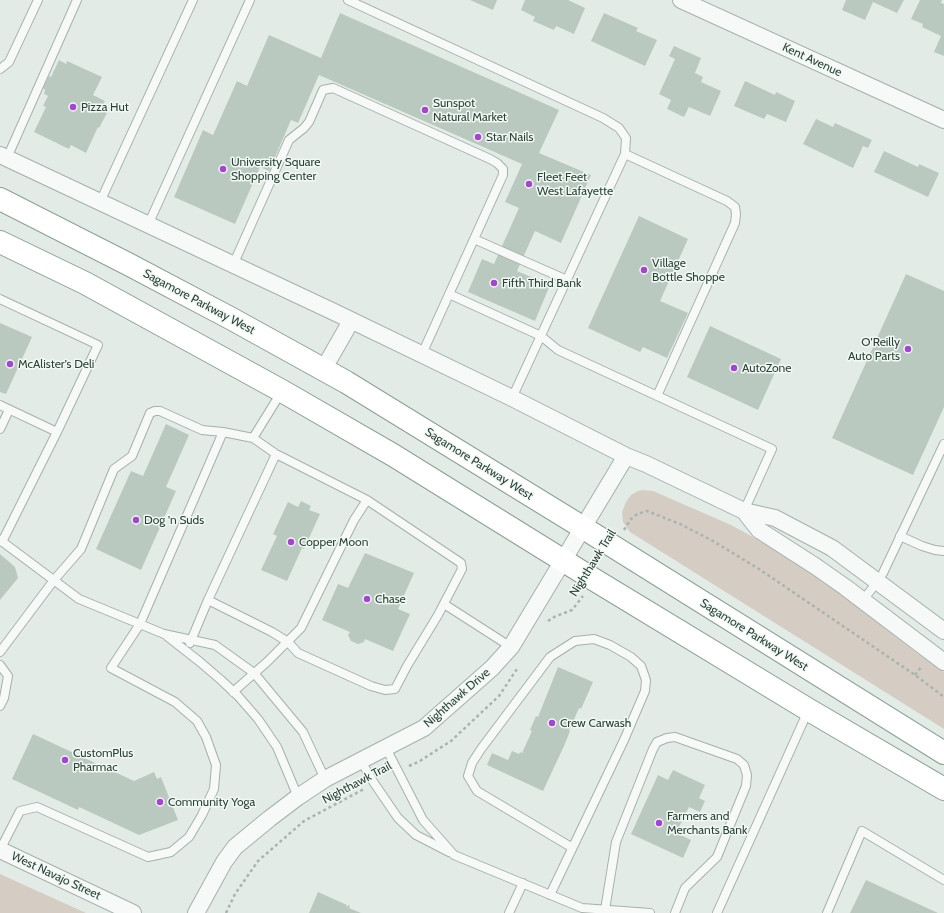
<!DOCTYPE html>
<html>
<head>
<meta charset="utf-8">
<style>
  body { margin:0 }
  canvas { display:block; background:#e3ebe6 }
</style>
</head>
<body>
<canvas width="944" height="913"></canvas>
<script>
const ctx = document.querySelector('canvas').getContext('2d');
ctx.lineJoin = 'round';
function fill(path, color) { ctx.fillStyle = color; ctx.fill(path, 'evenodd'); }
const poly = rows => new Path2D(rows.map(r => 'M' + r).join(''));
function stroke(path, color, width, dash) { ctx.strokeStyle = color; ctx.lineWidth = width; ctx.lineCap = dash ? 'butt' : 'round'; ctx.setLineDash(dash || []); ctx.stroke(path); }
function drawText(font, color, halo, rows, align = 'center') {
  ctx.font = font + ' Cabin,sans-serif'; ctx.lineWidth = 3; ctx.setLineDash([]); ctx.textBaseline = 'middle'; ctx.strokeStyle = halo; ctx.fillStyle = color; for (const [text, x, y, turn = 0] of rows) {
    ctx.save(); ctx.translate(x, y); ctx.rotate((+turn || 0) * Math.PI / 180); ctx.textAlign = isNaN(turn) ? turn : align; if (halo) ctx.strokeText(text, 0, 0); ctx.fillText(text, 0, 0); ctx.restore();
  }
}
const green = poly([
  [642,490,653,491,731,525,773,548,837,591,918,654,944,672,944,729,630,532,623,522,622,512,626,502,631,495,638,491],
  [0,874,86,913,0,913]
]);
const building = poly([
  [470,0,497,0,493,10],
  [525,0,568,0,585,8,574,34,556,26,554,30,533,21,535,17,521,10],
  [846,0,904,0,897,13,873,2,865,20,842,10],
  [920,0,942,0,941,3,944,4,944,56,934,52,941,36,922,27,923,24,911,19],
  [340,13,559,110,539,153,591,175,561,243,535,231,517,271,550,285,535,321,468,292,482,259,494,264,519,208,505,202,522,164,319,75,298,123,291,120,269,171,260,167,235,224,174,197,203,130,213,135,237,81,247,86,269,35,321,58],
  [604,13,638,28,636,31,657,40,645,66,591,41],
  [674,46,701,58,695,73,703,77,701,82,721,91,710,116,689,107,684,117,667,109,671,100,659,94,675,59,669,56],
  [59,60,66,64,67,61,102,77,93,95,105,101,100,110,107,113,99,128,98,127,86,153,71,145,69,149,34,132,46,107,43,106,48,96,44,94,45,90,43,88,49,76,51,77],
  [745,81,775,95,776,92,795,101,786,122,767,114,764,119,734,106],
  [816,119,833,127,835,123,872,140,868,148,863,146,853,168,803,144],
  [884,151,918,167,919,164,939,173,928,197,874,172],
  [639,216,688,239,660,301,688,313,667,358,643,347,640,352,588,328],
  [906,274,944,291,944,407,913,475,832,438],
  [0,323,32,337,6,394,0,392],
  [710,326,781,359,758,410,687,377],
  [166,424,189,435,166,487,176,491,141,570,96,549,131,471,143,476],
  [301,501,311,506,309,510,320,514,304,549,302,548,287,581,261,570,277,536,273,534,288,502,298,507],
  [365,553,414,573,398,609,410,614,393,651,365,639,364,642,358,644,351,641,348,635,350,632,322,620,338,584,348,588],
  [0,554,15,567,18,578,0,600],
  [558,667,593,682,581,709,579,708,569,731,570,731,564,746,543,791,487,765,492,753,508,760,512,751,519,754,520,752,522,753,532,731,530,730,536,716,538,717],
  [33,734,134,781,154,772,157,779,161,777,178,820,139,835,79,807,78,810,12,779],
  [673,770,705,785,699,798,705,801,700,812,689,807,676,833,691,840,683,858,631,834,658,775,668,780],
  [866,880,938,913,850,913],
  [318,892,347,905,346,906,347,907,348,905,350,906,349,908,361,913,309,913]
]);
const path = poly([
  [624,530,630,520,637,514,647,511,680,524,713,541,759,569,915,675,944,697],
  [548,621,554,617,572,610,583,596],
  [915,675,922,666],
  [409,766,420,761,451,741,499,696,517,669],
  [226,913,235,894,258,861,304,821,364,789]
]);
const lane = poly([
  [348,0,603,118,619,128,626,138,625,154,512,398],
  [0,69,9,62,38,0],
  [625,154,727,201,735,207,736,214,735,223,657,396],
  [7,158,77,0],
  [100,202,193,0],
  [148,225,250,0],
  [474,239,567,280],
  [233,265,289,140,304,128,309,122,323,90,333,88,490,159,497,163,503,169,503,175,422,354],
  [449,294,541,336,558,350,772,449,744,511],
  [0,299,98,345,57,432,0,405],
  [0,429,9,410],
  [253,438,276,454,367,500,461,563,462,569,438,615,407,666,395,689,385,690,371,686,298,653,288,642,272,632,208,600,276,454],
  [900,536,922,546,935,550,944,551],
  [0,540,79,599,164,634,215,645,254,673,303,732,325,779],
  [2,542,57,432],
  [863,600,878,581,883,573,944,444],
  [444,604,511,647],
  [167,636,200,662,221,680,238,696,258,719,277,747,298,797],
  [190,643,208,600],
  [0,652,54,580,81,549,114,469,132,456,150,413,155,411,160,411,202,430,223,432],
  [0,665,8,676,4,698,0,706],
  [233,692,267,662,301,628,354,520,367,500],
  [386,748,423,820,454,855,582,908,650,913],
  [361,761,374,783,398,818,416,835,449,852],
  [0,850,20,811,37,807,148,857,171,852,189,837,202,815,214,789,216,765,206,737,197,721,175,702,111,668,140,624,223,432,253,438,282,391],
  [550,895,624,740,645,691,646,680,641,666,631,657,610,645,594,639,575,641,550,657,481,749,472,763,468,776,477,791,571,847],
  [605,910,616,842,653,749,657,742,667,738,675,737,737,759,744,765,747,775,746,786,717,857,685,888,675,913],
  [509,913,523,883],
  [717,913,808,711],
  [827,913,862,831,944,880]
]);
const street = poly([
  [681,0,944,120],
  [0,155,334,312,512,398,626,456,646,464,744,511,775,518,832,548,944,631],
  [323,370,351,321],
  [744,511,759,530,815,566,845,587,944,662],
  [0,850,133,913],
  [196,913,224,862,235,847,269,819,298,797,325,779,424,728,492,668,511,647,626,456]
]);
const highway = poly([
  [0,199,128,264,232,319,346,382,582,527,944,753],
  [0,242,85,283,282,391,393,455,593,579,809,710,944,789]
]);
const markers = [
  [73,107,4,"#a345d2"],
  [425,110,4,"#a345d2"],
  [478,137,4,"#a345d2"],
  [223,169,4,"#a345d2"],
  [529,184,4,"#a345d2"],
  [644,270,4,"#a345d2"],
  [494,283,4,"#a345d2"],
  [908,349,4,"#a345d2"],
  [10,364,4,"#a345d2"],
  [734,368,4,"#a345d2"],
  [136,520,4,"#a345d2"],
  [291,542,4,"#a345d2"],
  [367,599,4,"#a345d2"],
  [552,723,4,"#a345d2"],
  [65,760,4,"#a345d2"],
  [160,802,4,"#a345d2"],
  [659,823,4,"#a345d2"]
];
const streetNames = [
  ["Kent Avenue",812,60,25],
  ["Sagamore Parkway West",199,302,28],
  ["Sagamore Parkway West",479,464,32],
  ["Nighthawk Trail",593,563,-58],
  ["Sagamore Parkway West",754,635,32],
  ["Nighthawk Drive",457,698,-41],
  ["Nighthawk Trail",357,783,-28],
  ["West Navajo Street",56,876,25]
];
const poiNames = [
  ["Sunspot",433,103],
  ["Natural Market",433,117],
  ["Pizza Hut",81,107],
  ["Star Nails",486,137],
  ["University Square",231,162],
  ["Shopping Center",231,176],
  ["Fleet Feet",537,177],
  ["West Lafayette",537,191],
  ["Village",652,263],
  ["Bottle Shoppe",652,277],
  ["Fifth Third Bank",502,283],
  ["O'Reilly",900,342,"right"],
  ["Auto Parts",900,356,"right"],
  ["McAlister's Deli",18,364],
  ["AutoZone",742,368],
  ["Dog 'n Suds",144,520],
  ["Copper Moon",299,542],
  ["Chase",375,599],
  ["Crew Carwash",560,723],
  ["CustomPlus",73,753],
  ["Pharmac",73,767],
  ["Community Yoga",168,802],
  ["Farmers and",667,816],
  ["Merchants Bank",667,830]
];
fill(green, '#d5cdc3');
fill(building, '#bac9c0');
stroke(lane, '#a4b2aa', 10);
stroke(street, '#a4b2aa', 18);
stroke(highway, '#89a294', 24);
stroke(path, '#a8b4ae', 2.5, [3, 3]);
stroke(lane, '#f6f9f7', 8);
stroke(street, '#f6f9f7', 16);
stroke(highway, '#fff', 22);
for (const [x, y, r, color] of markers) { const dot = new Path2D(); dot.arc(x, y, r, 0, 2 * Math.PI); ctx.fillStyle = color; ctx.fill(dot); stroke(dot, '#f2f8f5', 1.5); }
drawText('12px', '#2a4436', '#f2f8f5', streetNames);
drawText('12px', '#2a4436', '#f2f8f5', poiNames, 'left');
</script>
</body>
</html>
